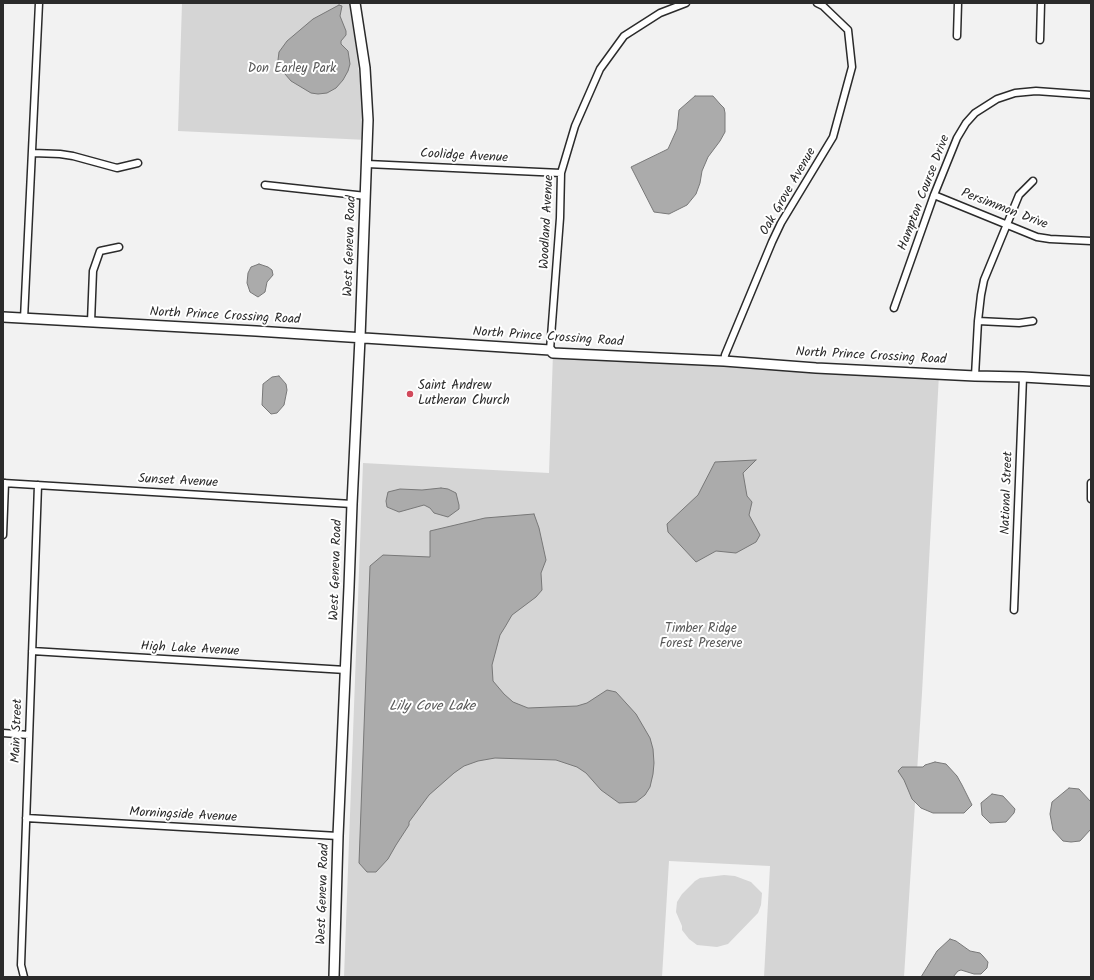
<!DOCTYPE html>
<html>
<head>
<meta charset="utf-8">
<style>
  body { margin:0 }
  #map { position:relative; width:1094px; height:980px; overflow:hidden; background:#f2f2f2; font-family:Kalam,sans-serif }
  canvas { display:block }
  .frame { position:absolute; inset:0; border:4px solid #2b2b2b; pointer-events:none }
</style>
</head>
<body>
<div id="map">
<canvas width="1094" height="980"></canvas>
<div class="frame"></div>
</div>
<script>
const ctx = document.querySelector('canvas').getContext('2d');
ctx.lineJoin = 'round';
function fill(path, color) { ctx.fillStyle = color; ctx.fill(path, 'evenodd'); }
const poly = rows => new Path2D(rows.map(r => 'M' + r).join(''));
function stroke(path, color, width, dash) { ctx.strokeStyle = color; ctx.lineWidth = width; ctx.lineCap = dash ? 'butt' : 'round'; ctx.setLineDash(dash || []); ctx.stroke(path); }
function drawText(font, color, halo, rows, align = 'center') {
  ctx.font = font + ' Kalam,sans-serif'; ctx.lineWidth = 4; ctx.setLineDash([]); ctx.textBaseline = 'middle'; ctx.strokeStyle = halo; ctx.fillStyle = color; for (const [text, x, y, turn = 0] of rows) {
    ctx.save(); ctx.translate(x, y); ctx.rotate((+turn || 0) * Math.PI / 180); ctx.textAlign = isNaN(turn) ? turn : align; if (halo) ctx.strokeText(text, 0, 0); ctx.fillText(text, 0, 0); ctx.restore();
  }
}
const green = poly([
  [182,3,349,3,356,48,367,140,178,131],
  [553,353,939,374,922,693,904,977,764,977,770,866,669,861,662,977,344,977,363,463,549,473],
  [724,875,735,876,751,882,762,893,761,905,758,913,728,944,717,947,697,945,689,939,682,930,682,926,676,912,677,902,682,894,695,881,700,878]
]);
const water = poly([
  [339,5,342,6,340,16,346,31,346,35,341,41,341,44,348,51,350,64,348,71,343,80,336,88,327,93,318,94,311,93,291,81,279,67,278,60,279,52,287,41,313,19,339,5],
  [695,96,713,96,720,104,724,108,725,113,725,132,720,141,708,157,702,171,700,183,696,194,687,205,669,214,654,212,631,167,668,149,677,129,679,110,695,96],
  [259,264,268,267,272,270,273,275,267,282,265,292,258,297,250,292,247,283,248,273,251,267,259,264],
  [279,376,286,384,287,390,284,405,277,413,271,414,262,405,263,384,272,377,279,376],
  [756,460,743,473,747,496,752,502,749,515,760,535,756,542,736,553,716,551,696,562,668,532,667,524,698,495,715,462,756,460],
  [441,488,448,489,456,493,459,505,459,509,448,517,434,513,430,508,424,505,399,512,387,507,386,501,388,492,400,489,422,490,441,488],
  [534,514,539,528,546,560,541,573,542,590,536,597,512,615,505,627,500,635,492,665,493,681,504,694,513,702,528,708,577,706,587,703,607,690,616,692,636,714,650,738,653,749,654,763,653,774,650,787,645,795,636,802,619,803,601,790,586,773,577,767,556,760,495,758,478,761,464,766,454,773,429,795,409,822,409,825,396,845,388,859,376,872,367,872,359,863,370,566,383,555,430,557,430,531,485,518,534,514],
  [935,762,946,764,957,776,962,785,972,805,964,813,933,813,921,808,912,799,904,780,898,771,902,767,923,767,925,765,935,762],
  [1069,788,1079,789,1091,802,1091,829,1080,841,1071,842,1063,841,1053,830,1050,814,1052,802,1069,788],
  [992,794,1003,796,1015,809,1014,813,1006,822,990,823,982,815,981,803,992,794],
  [950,939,956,941,970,951,980,953,983,956,988,962,987,968,981,974,974,974,961,970,958,971,953,977,921,977,937,951,950,939]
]);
const street = poly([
  [957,36,958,3],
  [1040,40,1041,3],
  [33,153,60,154,73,156,117,168,138,163],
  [367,164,561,173],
  [265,185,366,196],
  [934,195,1037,237,1050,239,1091,241],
  [894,308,934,195,957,138,966,123,975,113,997,99,1015,93,1036,91,1091,95],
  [24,319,39,3],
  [978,321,1019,323,1033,321],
  [91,322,93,271,100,251,119,247],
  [550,350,560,218,561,173,575,126,600,69,624,36,660,13,686,3],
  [724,361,725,355,772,242,781,223,833,137,852,67,848,30,823,6,817,3],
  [975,376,978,321,981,295,984,280,1019,195,1033,181],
  [3,483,352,504],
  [1091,483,1091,499],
  [3,535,5,483],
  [1014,610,1023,377],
  [32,651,346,670],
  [3,733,29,735],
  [26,818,338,836],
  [24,977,21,965,38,485]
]);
const secondary = poly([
  [3,317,256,331,550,350,553,353,724,361,816,368,975,376,1023,377,1091,381],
  [334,977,338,836,349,587,352,504,360,338,368,120,365,68,355,3]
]);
const markers = [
  [410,394,4,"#d1495b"]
];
const parkNames = [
  ["Don Earley Park",292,70],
  ["Timber Ridge",701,630],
  ["Forest Preserve",701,645]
];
const streetNames = [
  ["Coolidge Avenue",464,157,3],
  ["Oak Grove Avenue",789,192,-60],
  ["Hampton Course Drive",925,193,-69],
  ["Persimmon Drive",1004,210,21],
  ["Woodland Avenue",548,222,-87],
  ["West Geneva Road",351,246,-88],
  ["North Prince Crossing Road",225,317,3],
  ["North Prince Crossing Road",548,338,4],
  ["North Prince Crossing Road",871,357,3],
  ["Sunset Avenue",178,482,3],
  ["National Street",1008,493,-88],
  ["West Geneva Road",337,570,-88],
  ["High Lake Avenue",190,650,3],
  ["Main Street",18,731,-88],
  ["Morningside Avenue",183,816,3],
  ["West Geneva Road",324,894,-88]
];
const poiNames = [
  ["Saint Andrew",418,387],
  ["Lutheran Church",418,402]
];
const waterNames = [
  ["Lily Cove Lake",432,708]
];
fill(green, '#d5d5d5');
fill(water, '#ababab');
stroke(water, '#787878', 1);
stroke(street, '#2b2b2b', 9);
stroke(secondary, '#2b2b2b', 12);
stroke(street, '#fff', 6);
stroke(secondary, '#fff', 9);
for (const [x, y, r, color] of markers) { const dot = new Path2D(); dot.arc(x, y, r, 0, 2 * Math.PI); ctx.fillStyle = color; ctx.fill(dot); stroke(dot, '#fff', 1.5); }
drawText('13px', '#565656', '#fff', parkNames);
drawText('13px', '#2b2b2b', '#fff', streetNames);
drawText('13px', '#2b2b2b', '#fff', poiNames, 'left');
drawText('italic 14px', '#585858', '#fff', waterNames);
</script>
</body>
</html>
